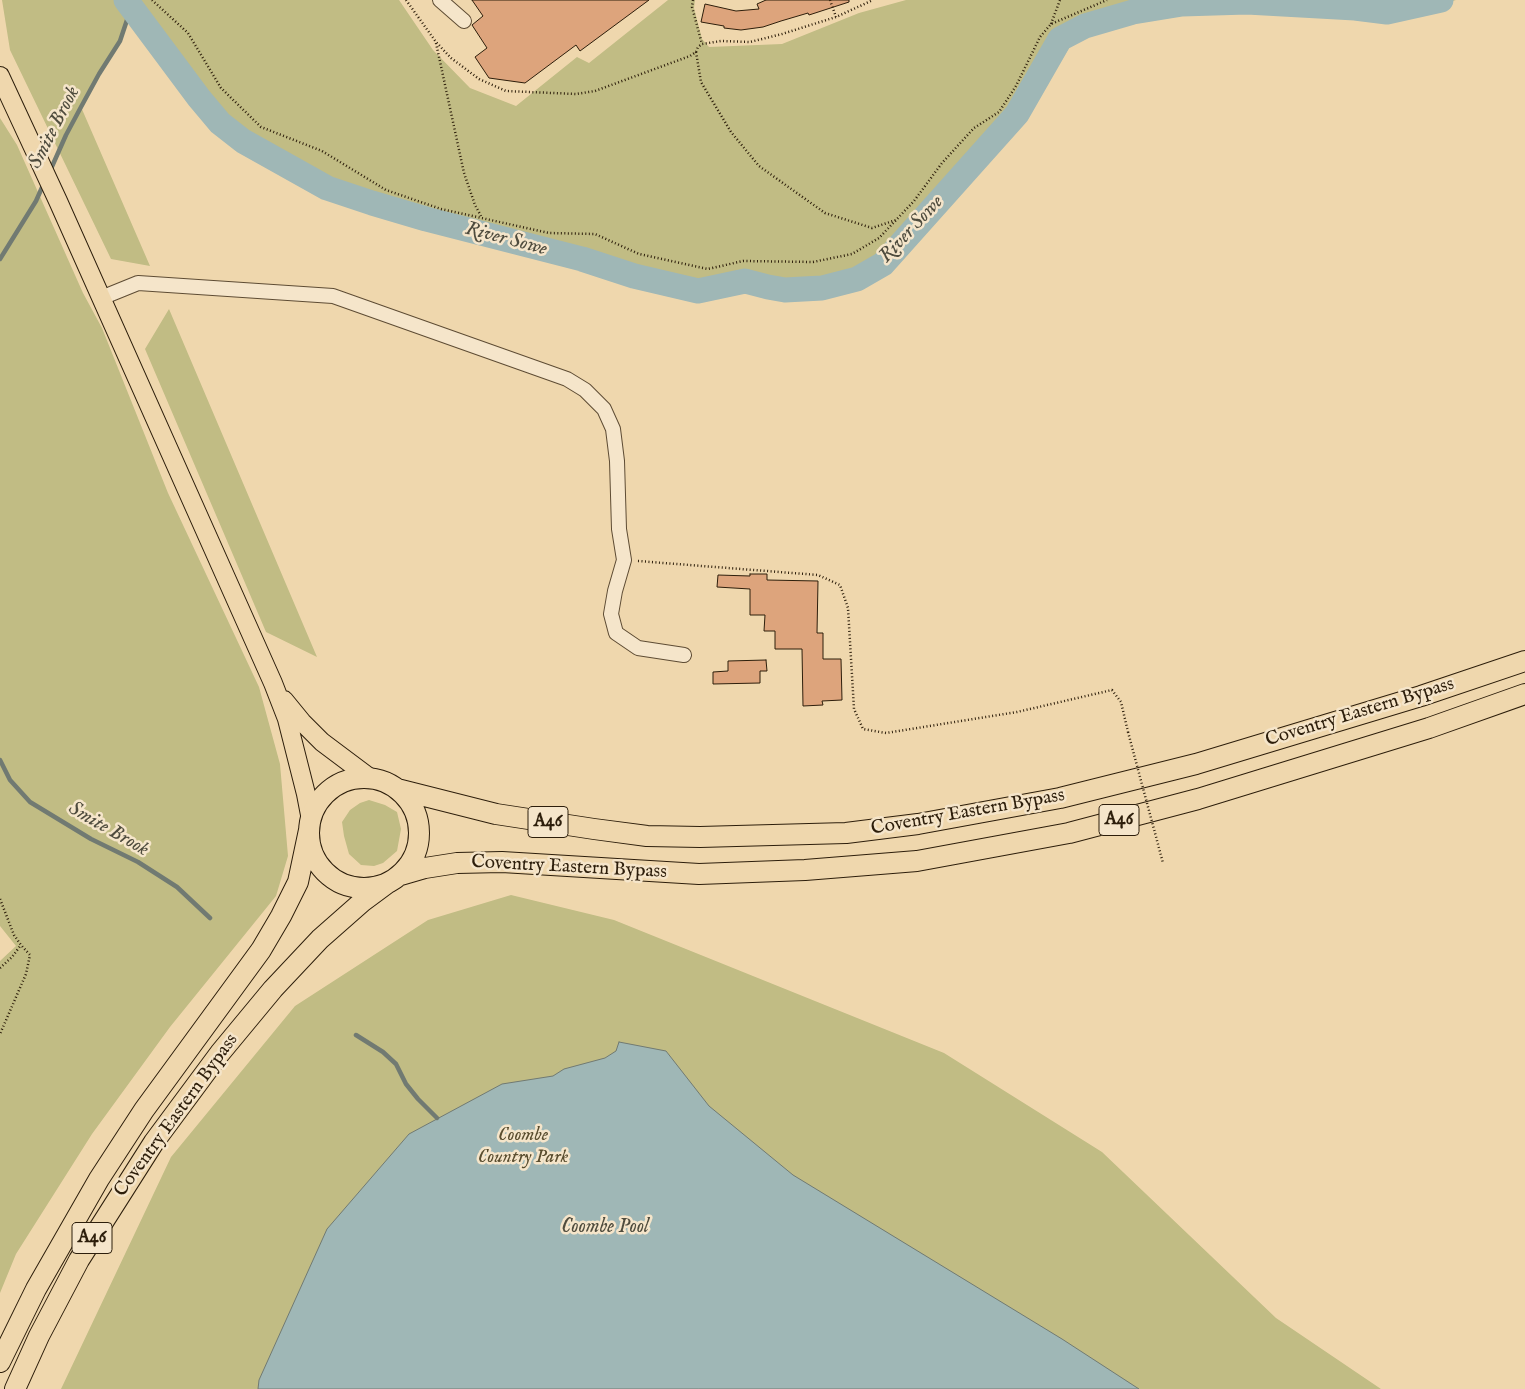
<!DOCTYPE html>
<html>
<head>
<meta charset="utf-8">
<style>
  body { margin:0 }
  canvas { display:block; background:#efd7ad }
</style>
</head>
<body>
<canvas width="1525" height="1389"></canvas>
<script>
const ctx = document.querySelector('canvas').getContext('2d');
ctx.lineJoin = 'round';
function fill(path, color) { ctx.fillStyle = color; ctx.fill(path, 'evenodd'); }
const poly = rows => new Path2D(rows.map(r => 'M' + r).join(''));
function stroke(path, color, width, dash) { ctx.strokeStyle = color; ctx.lineWidth = width; ctx.lineCap = dash ? 'butt' : 'round'; ctx.setLineDash(dash || []); ctx.stroke(path); }
function drawText(font, color, halo, rows, align = 'center') {
  ctx.font = font + ' "IM FELL English",serif'; ctx.lineWidth = 5; ctx.setLineDash([]); ctx.textBaseline = 'middle'; ctx.strokeStyle = halo; ctx.fillStyle = color; for (const [text, x, y, turn = 0] of rows) {
    ctx.save(); ctx.translate(x, y); ctx.rotate((+turn || 0) * Math.PI / 180); ctx.textAlign = isNaN(turn) ? turn : align; if (halo) ctx.strokeText(text, 0, 0); ctx.fillText(text, 0, 0); ctx.restore();
  }
}
const green = poly([
  [2,0,399,0,433,50,470,88,516,106,577,57,589,63,668,0,695,0,694,8,702,39,709,47,782,44,859,13,906,0,1456,0,1392,19,1280,12,1178,15,1109,24,1073,41,1041,95,893,267,868,284,813,298,771,296,744,288,725,296,691,295,644,285,498,248,411,224,318,194,220,123,199,98,131,8,120,41,99,74,81,107,150,266,111,259,10,50],
  [0,118,17,145,83,293,102,328,168,493,259,687,280,764,288,856,276,896,170,1027,92,1134,16,1254,0,1293,0,961,16,946,0,926],
  [169,309,317,657,266,632,145,349],
  [369,800,385,805,397,812,401,829,397,851,383,863,374,866,361,865,349,854,344,836,342,822,350,810,360,803],
  [511,895,614,920,944,1053,1102,1152,1276,1318,1381,1389,61,1389,171,1157,295,1006,428,920]
]);
const water = poly([
  [619,1042,666,1051,709,1106,793,1175,1062,1339,1139,1389,258,1389,259,1380,327,1229,409,1134,502,1084,553,1076,564,1069,605,1058,616,1051,619,1042]
]);
const stream = poly([
  [50,171,66,135,81,107,99,74,120,41,131,8],
  [0,259,36,201,44,183],
  [0,760,10,780,30,802,91,839,138,862,177,887,210,918],
  [356,1035,383,1052,396,1064,406,1084,418,1099,437,1118]
]);
const river = poly([
  [126,0,199,98,220,123,243,141,327,188,372,203,426,219,582,259,634,276,698,291,745,281,768,287,785,290,822,288,857,279,883,264,1017,114,1060,39,1085,26,1133,12,1182,4,1247,2,1355,8,1387,12,1441,0]
]);
const building = poly([
  [472,0,649,0,580,51,576,45,525,83,489,78,475,57,487,48,472,25,483,16,472,0],
  [766,0,849,0,849,2,809,15,808,13,781,21,763,27,741,30,724,28,724,26,701,22,705,4,736,11,759,9,757,4,766,0],
  [750,574,767,574,767,580,818,581,817,633,823,633,823,659,841,659,842,700,822,701,823,705,803,706,802,649,775,649,775,631,764,631,765,615,750,615,750,589,717,587,718,575,750,576,750,574],
  [766,660,767,671,760,671,760,683,713,684,713,672,728,671,728,661,766,660]
]);
const path = poly([
  [152,0,188,33,221,88,261,127,322,151,386,190,441,209,549,233,595,234,639,254,708,269,743,261,813,262,852,254,879,238,914,201,942,163,974,128,999,112,1016,86,1040,37,1051,24,1107,0],
  [406,0,436,42,451,58,479,79,506,91,576,94,595,91,690,56,696,52,698,47,702,44,721,41,750,42,782,34,836,17,873,0],
  [693,0,692,7,702,44],
  [830,0,836,17],
  [1051,24,1060,0],
  [436,43,464,173,475,205,481,216],
  [696,52,701,82,731,132,759,166,825,213,872,228,896,220],
  [638,561,818,575,840,585,848,608,854,709,863,729,886,733,1017,712,1112,690,1121,702,1128,732],
  [0,899,14,935,21,945,30,955,26,974,0,1034],
  [0,968,12,957,21,945]
]);
const minor = poly([
  [440,0,464,21],
  [101,298,138,283,333,296,567,379,585,390,604,409,613,429,617,461,619,529,624,560,615,591,611,614,616,633,638,648,684,655]
]);
const major = poly([
  [0,76,58,201,273,683,287,719,306,794,311,820],
  [284,700,302,722,322,742,370,778]
]);
const highway = poly([
  '309 833a55 55 0 1 1 110 0a55 55 0 1 1-110 0Z',
  [397,789,496,814,594,829,647,836,700,837,846,833,918,824,1060,798,1196,764,1421,696,1525,661],
  [401,875,425,868,457,863,502,862,699,874,805,870,917,861,1069,833,1198,799,1429,728,1525,694],
  [0,1362,36,1289,99,1179,144,1110,261,950,281,916,298,882,309,830],
  [15,1389,39,1336,79,1260,154,1142,220,1053,273,989,320,939,362,902,389,882]
]);
const pathBridge = poly([
  [1128,732,1163,863]
]);
const shields = [
  [1119,820,40],
  [548,822,40],
  [92,1238,40]
];
const shieldNames = [
  ["A46",1119,820],
  ["A46",548,822],
  ["A46",92,1238]
];
const streetNames = [
  ["Coventry Eastern Bypass",1360,713,-17],
  ["Coventry Eastern Bypass",968,813,-10],
  ["Coventry Eastern Bypass",569,868,3],
  ["Coventry Eastern Bypass",177,1116,-54]
];
const parkNames = [
  ["Coombe",523,1136],
  ["Country Park",523,1158]
];
const waterNames = [
  ["Smite Brook",55,128,-63],
  ["River Sowe",912,230,-47],
  ["River Sowe",506,240,15],
  ["Smite Brook",108,830,30],
  ["Coombe Pool",605,1228]
];
fill(green, '#c1bc84');
fill(water, '#9fb7b6');
stroke(water, '#717a72', 1);
stroke(stream, '#717a72', 4.5);
stroke(river, '#9fb7b6', 25);
fill(building, '#dda47c');
stroke(building, '#2d1e0b', 1);
stroke(minor, '#5e4c34', 16);
stroke(major, '#2d1e0b', 20);
stroke(highway, '#2d1e0b', 22);
stroke(path, '#2d1e0b', 2.5, [1, 2.5]);
stroke(minor, '#f5e5ca', 14);
stroke(major, '#efd7ad', 18);
stroke(highway, '#efd7ad', 20);
stroke(pathBridge, '#2d1e0b', 2.5, [1, 2.5]);
for (const [x, y, w] of shields) { const box = new Path2D(); box.roundRect(x - w / 2, y - 15.5, w, 31, 4); ctx.fillStyle = '#f5e5ca'; ctx.fill(box); stroke(box, '#2d1e0b', 1); }
drawText('bold 18px', '#2d1e0b', null, shieldNames);
drawText('19px', '#2d1e0b', '#f5e5ca', streetNames);
drawText('italic 19px', '#594d2f', '#f5e5ca', parkNames);
drawText('italic 20px', '#4f4c3e', '#f5e5ca', waterNames);
</script>
</body>
</html>
